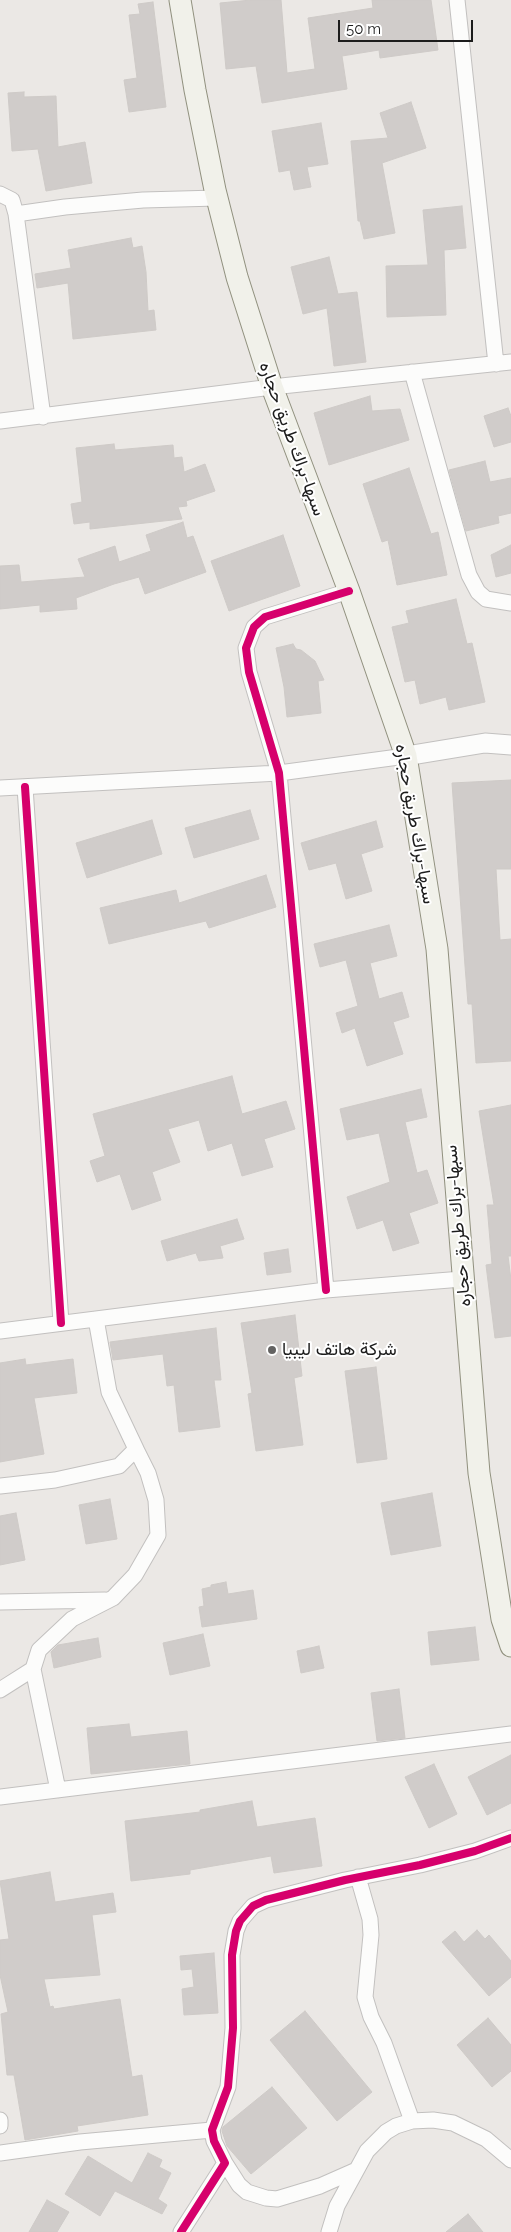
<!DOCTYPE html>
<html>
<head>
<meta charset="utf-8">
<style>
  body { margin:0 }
  #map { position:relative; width:511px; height:2232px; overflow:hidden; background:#ebe8e5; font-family:Raleway,sans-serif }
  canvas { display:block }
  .scale { position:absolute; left:338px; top:20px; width:135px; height:22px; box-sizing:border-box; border:2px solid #1c1c1c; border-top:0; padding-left:6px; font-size:15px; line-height:18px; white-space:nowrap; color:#1c1c1c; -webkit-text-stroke:4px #fff; paint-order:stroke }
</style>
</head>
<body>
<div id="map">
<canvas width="511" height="2232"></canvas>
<div class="scale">50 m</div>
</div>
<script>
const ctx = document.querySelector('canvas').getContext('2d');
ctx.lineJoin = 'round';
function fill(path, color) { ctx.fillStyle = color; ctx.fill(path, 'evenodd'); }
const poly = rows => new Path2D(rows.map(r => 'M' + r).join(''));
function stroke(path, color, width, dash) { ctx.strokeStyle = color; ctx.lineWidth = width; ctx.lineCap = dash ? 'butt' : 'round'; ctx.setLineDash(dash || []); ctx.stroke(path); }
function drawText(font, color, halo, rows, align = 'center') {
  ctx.font = font + ' Raleway,Vazirmatn,sans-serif'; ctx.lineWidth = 4; ctx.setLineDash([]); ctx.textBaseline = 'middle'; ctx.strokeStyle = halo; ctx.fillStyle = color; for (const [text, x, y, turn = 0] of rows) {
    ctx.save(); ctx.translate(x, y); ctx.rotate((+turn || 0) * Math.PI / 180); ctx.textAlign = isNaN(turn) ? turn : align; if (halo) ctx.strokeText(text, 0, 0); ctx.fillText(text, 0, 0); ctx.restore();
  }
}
const building = poly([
  [251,0,281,0,287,73,315,69,308,18,373,8,372,0,431,0,438,50,380,58,379,50,342,56,347,89,262,103,256,66,226,69,220,3,251,0],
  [153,2,166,107,129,112,124,80,137,78,129,15,140,14,138,4,153,2],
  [24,92,24,97,56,96,58,147,85,142,92,183,46,191,38,149,12,151,8,93,24,92],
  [411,102,426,148,382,163,395,233,364,239,360,221,358,221,351,141,388,138,380,113,411,102],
  [321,123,328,164,307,167,311,187,294,190,290,170,279,172,272,131,321,123],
  [462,206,466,248,444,250,446,315,387,317,386,266,428,265,423,210,462,206],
  [131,238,133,248,142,246,146,272,148,311,154,310,156,330,73,339,68,283,37,288,35,274,71,268,68,250,131,238],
  [329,257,338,294,357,292,366,362,334,366,327,308,303,314,291,267,329,257],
  [370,396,372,411,400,409,409,440,329,465,314,413,370,396],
  [508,408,511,416,511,442,494,447,484,416,508,408],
  [114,444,115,450,173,445,174,458,182,457,184,472,205,464,215,491,186,501,187,506,178,507,182,519,90,529,90,522,74,524,71,504,82,502,76,448,114,444],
  [485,461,490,482,511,478,511,513,498,516,499,523,466,531,449,470,485,461],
  [409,468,431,534,438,532,447,575,397,585,388,540,382,542,363,484,409,468],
  [183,522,187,538,193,536,206,572,145,594,139,577,114,584,76,598,77,609,40,612,40,605,0,609,0,566,19,565,21,582,85,577,78,559,115,546,119,562,151,551,146,535,183,522],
  [283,535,300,586,229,611,211,561,283,535],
  [511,545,511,573,496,577,491,555,511,545],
  [456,599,467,644,472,643,485,702,449,710,446,697,420,704,415,680,405,682,392,627,409,623,406,611,456,599],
  [293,644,296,649,301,650,315,661,324,680,318,681,321,713,287,717,284,687,276,648,293,644],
  [511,780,511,869,496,869,500,940,511,939,511,1061,476,1063,472,1004,468,1004,465,966,452,783,511,780],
  [250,810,259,839,194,858,185,828,250,810],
  [152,820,162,854,87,878,76,843,152,820],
  [376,821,383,847,361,854,372,891,346,899,336,863,309,870,301,843,376,821],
  [266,875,276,907,209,928,206,921,109,944,100,908,176,890,179,903,266,875],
  [389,925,397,956,370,963,379,999,402,992,409,1017,393,1022,403,1054,367,1066,355,1028,342,1033,336,1013,358,1006,346,960,320,967,314,944,389,925],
  [232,1076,242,1114,286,1101,295,1129,264,1139,273,1167,242,1176,232,1143,208,1151,199,1120,168,1129,180,1162,152,1172,161,1200,132,1210,120,1174,97,1182,90,1161,105,1156,93,1114,232,1076],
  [421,1089,427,1117,405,1122,417,1173,427,1170,438,1203,409,1213,419,1243,393,1251,383,1220,357,1229,347,1197,390,1182,379,1133,347,1140,340,1109,421,1089],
  [511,1105,511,1256,508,1256,511,1280,511,1336,495,1338,486,1265,492,1264,487,1205,494,1205,479,1111,511,1105],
  [237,1219,244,1239,220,1246,223,1258,199,1261,196,1253,167,1261,161,1241,237,1219],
  [288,1249,291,1272,267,1275,264,1253,288,1249],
  [295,1315,302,1376,294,1378,303,1445,256,1451,248,1394,252,1393,241,1323,295,1315],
  [216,1328,221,1380,214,1380,220,1427,179,1432,174,1385,167,1386,163,1354,113,1360,110,1342,216,1328],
  [25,1359,26,1365,73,1359,77,1393,34,1398,44,1454,0,1462,0,1363,25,1359],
  [376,1367,387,1459,357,1463,345,1371,376,1367],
  [432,1493,441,1546,391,1555,381,1503,432,1493],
  [110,1499,117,1539,86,1544,79,1505,110,1499],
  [16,1513,25,1560,0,1565,0,1516,16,1513],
  [226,1582,228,1594,253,1590,257,1619,202,1627,199,1607,204,1606,202,1589,211,1587,211,1585,226,1582],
  [475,1627,479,1660,431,1665,428,1632,475,1627],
  [203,1634,210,1666,170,1675,163,1643,203,1634],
  [98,1638,101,1657,54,1668,51,1652,58,1645,98,1638],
  [319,1646,324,1668,301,1673,297,1651,319,1646],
  [399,1689,405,1738,377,1741,371,1693,399,1689],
  [129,1724,131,1737,187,1731,190,1764,91,1774,87,1728,129,1724],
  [511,1755,511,1803,487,1815,468,1777,511,1755],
  [434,1764,457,1814,429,1828,405,1777,434,1764],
  [252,1801,257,1827,315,1818,322,1866,274,1873,271,1856,190,1870,190,1874,131,1881,125,1821,200,1812,200,1810,252,1801],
  [50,1872,55,1902,113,1893,116,1912,92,1915,100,1975,44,1979,50,2007,53,2006,54,2009,120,1999,132,2077,142,2075,148,2115,77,2126,78,2131,25,2140,14,2075,7,2075,1,2014,8,2012,0,1975,0,1940,9,1939,0,1881,50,1872],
  [477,1930,485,1939,489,1935,511,1961,511,1977,489,1996,442,1942,455,1931,464,1942,477,1930],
  [214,1953,218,2013,184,2015,182,1989,194,1987,192,1969,181,1970,180,1956,214,1953],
  [305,2011,372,2092,337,2121,270,2040,305,2011],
  [488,2018,511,2045,511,2071,492,2087,457,2045,488,2018],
  [272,2087,307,2128,251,2174,227,2146,222,2131,223,2127,272,2087],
  [148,2153,162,2160,159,2167,171,2173,158,2199,167,2205,162,2214,115,2191,100,2216,65,2194,88,2156,132,2183,148,2153],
  [47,2200,69,2212,57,2232,29,2232,47,2200],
  [468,2214,483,2232,446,2232,468,2214]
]);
const minor = poly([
  [457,0,496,364],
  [0,194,12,200,16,214,43,417],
  [16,214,65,207,143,200,217,198],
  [412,372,469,575,478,592,486,599,511,603],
  [0,421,272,387,511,362],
  [25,787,61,1323],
  [0,788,279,773,406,756],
  [326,1290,279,773,249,672,246,648,254,627,265,617,349,591],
  [0,1331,326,1290,462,1279],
  [0,1486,55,1480,119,1466,136,1449,109,1392,96,1319],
  [0,1602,105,1600],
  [0,1690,33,1669],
  [58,1790,33,1669,39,1650,72,1619,113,1598,135,1575,158,1535,156,1500,148,1473,136,1449],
  [0,1797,511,1734],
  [358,1877,370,1919,371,1935,365,1997,371,2017,384,2043,412,2121],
  [0,2120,0,2126],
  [0,2153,80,2142,212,2130],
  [225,2163,239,2185,247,2192,266,2198,277,2199,320,2186,354,2171],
  [181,2232,225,2163,214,2141,212,2130,228,2087,233,2028,232,1955,236,1931,240,1921,253,1906,266,1900,345,1880,420,1865,475,1851,511,1838],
  [329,2232,337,2206,367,2151,386,2132,396,2126,412,2121,433,2120,453,2123,486,2139,511,2160]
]);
const tertiary = poly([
  [406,756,485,743,511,745]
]);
const secondary = poly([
  [180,0,195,90,215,190,237,277,272,387,349,591,406,756,437,949,479,1473,502,1619,511,1646]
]);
const cycleway = poly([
  [25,787,61,1323],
  [326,1290,279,773,249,672,246,648,254,627,265,617,349,591],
  [181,2232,225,2163,214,2141,212,2130,228,2087,233,2028,232,1955,236,1931,240,1921,253,1906,266,1900,345,1880,420,1865,475,1851,511,1838]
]);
const markers = [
  [272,1350,5,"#646362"]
];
const streetNames = [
  ["سبها-براك طريق حجاره",292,439,70],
  ["سبها-براك طريق حجاره",415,824,80],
  ["سبها-براك طريق حجاره",458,1226,-95]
];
const poiNames = [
  ["شركة هاتف ليبيا",282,1350]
];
fill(building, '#d0ccca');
stroke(building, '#cecac7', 1);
stroke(minor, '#c2c0bf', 17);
stroke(tertiary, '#c2c0bf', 21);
stroke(secondary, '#91917f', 23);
stroke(minor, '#fcfcfb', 15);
stroke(tertiary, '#fcfcfb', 19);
stroke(secondary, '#f1f1ea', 21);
stroke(cycleway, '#d6006c', 8);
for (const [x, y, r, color] of markers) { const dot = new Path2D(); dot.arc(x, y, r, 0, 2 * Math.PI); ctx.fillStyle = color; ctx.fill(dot); stroke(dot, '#fff', 2); }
drawText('18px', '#1c1c1c', '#fff', streetNames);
drawText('18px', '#1c1c1c', '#fff', poiNames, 'left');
</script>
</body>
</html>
